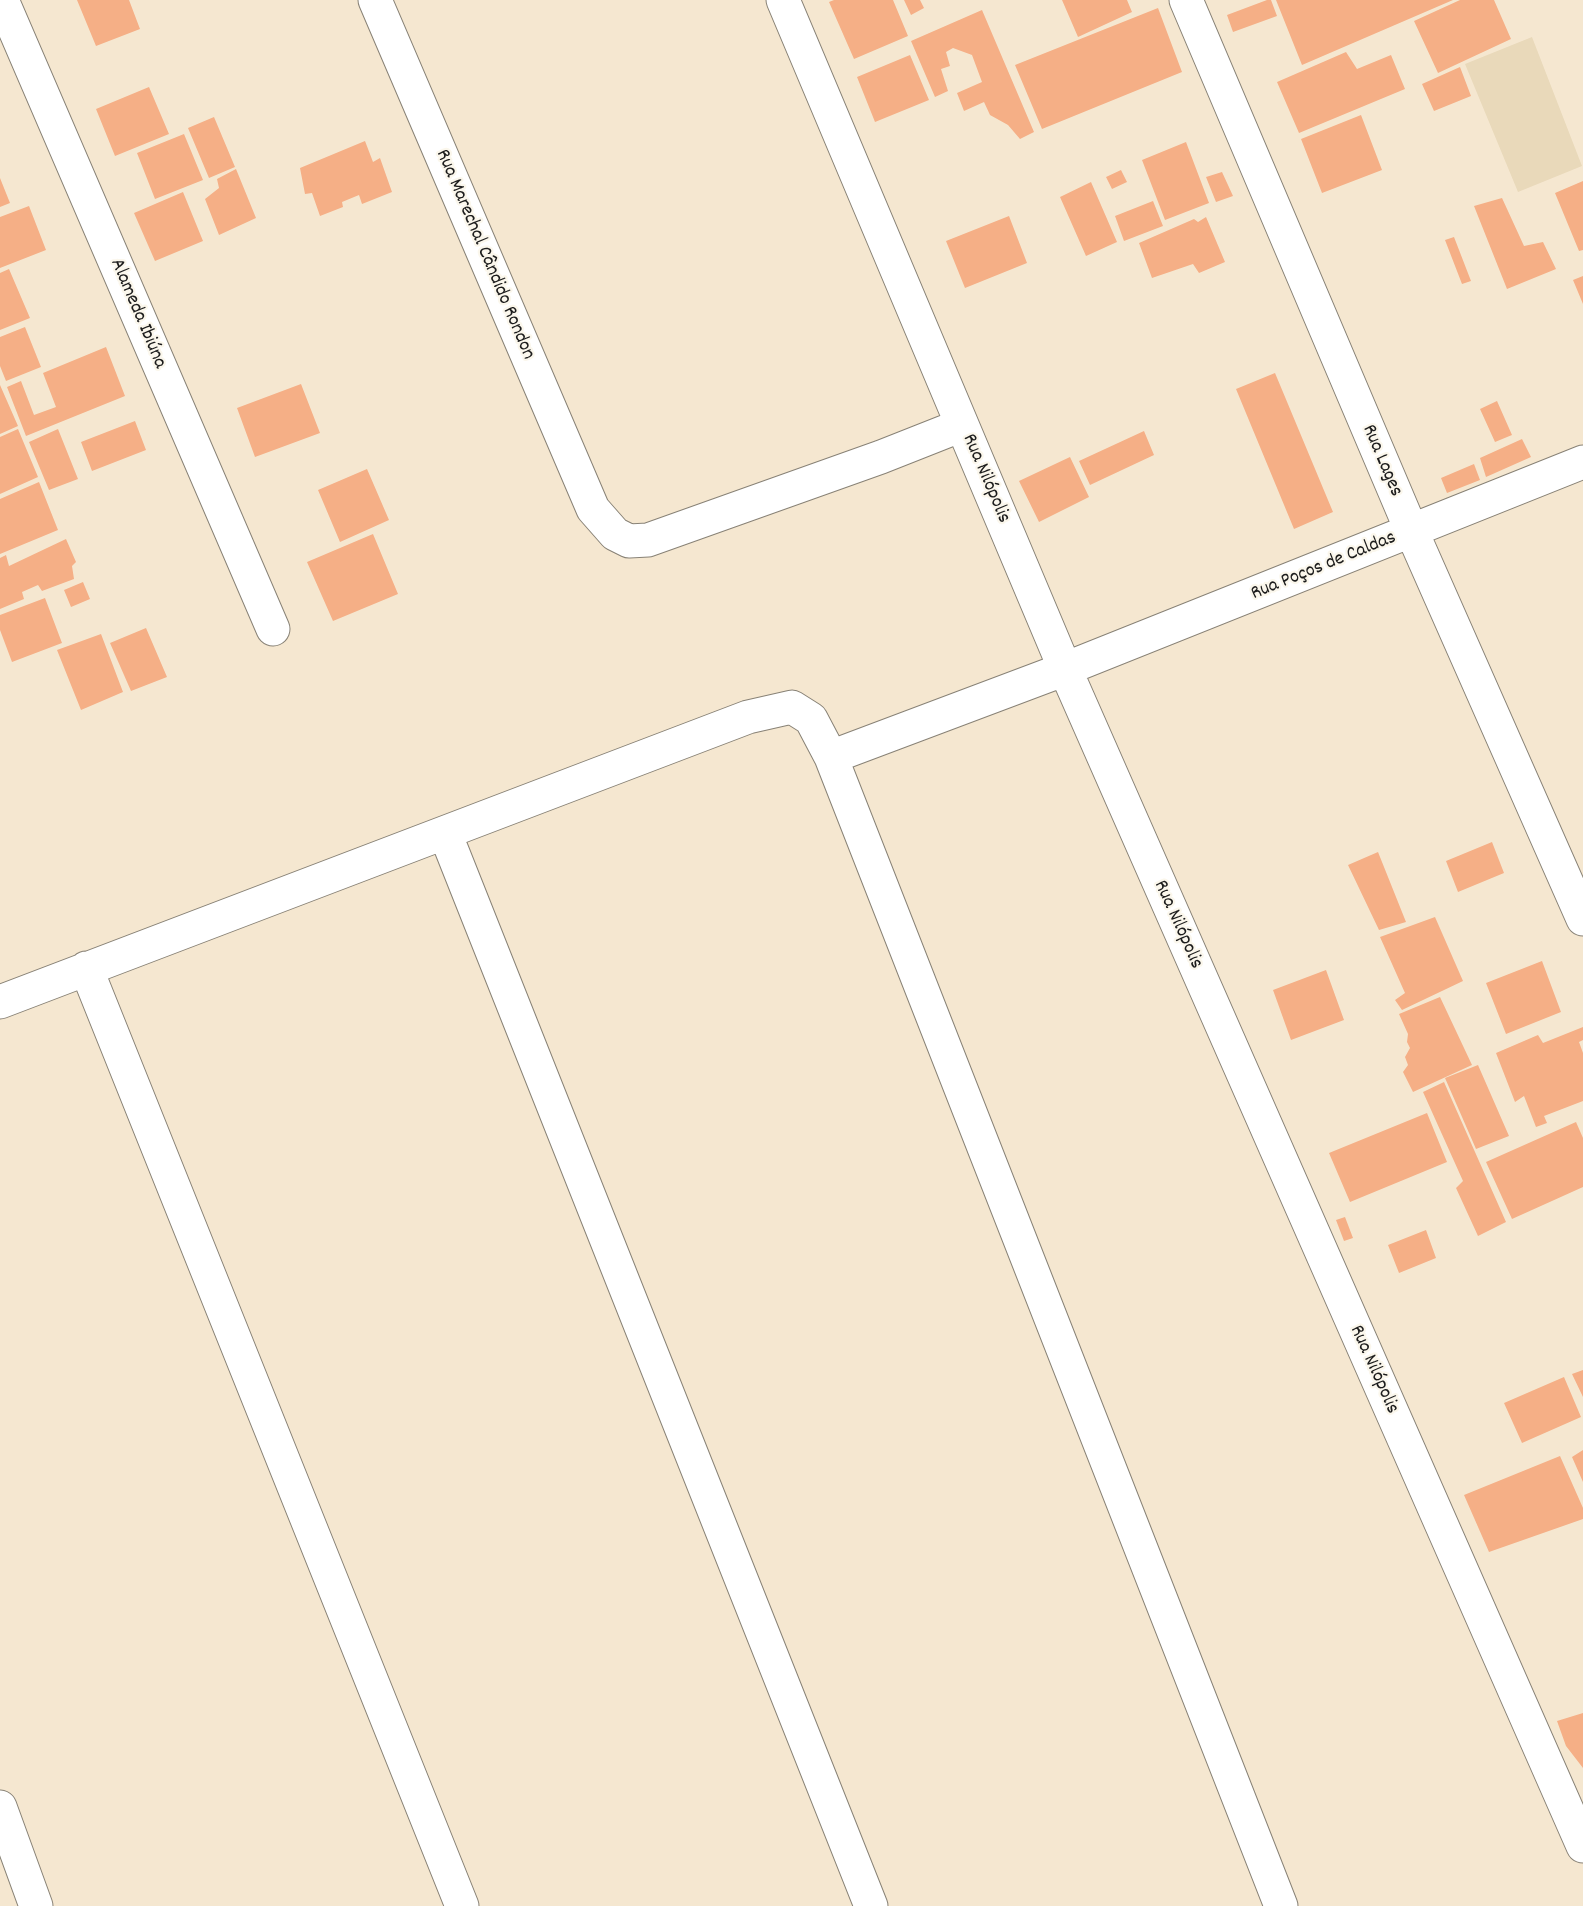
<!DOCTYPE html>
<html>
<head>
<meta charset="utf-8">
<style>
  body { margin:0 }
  canvas { display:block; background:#f5e7d0 }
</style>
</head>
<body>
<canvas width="1583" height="1906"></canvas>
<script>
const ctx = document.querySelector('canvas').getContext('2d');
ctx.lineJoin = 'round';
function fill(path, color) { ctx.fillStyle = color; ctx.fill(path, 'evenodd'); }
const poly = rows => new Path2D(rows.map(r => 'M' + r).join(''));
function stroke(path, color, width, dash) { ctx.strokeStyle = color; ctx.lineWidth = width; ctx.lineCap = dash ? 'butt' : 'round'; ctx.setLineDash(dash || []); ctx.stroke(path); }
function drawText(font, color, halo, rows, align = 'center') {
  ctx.font = font + ' Dekko,sans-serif'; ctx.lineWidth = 4.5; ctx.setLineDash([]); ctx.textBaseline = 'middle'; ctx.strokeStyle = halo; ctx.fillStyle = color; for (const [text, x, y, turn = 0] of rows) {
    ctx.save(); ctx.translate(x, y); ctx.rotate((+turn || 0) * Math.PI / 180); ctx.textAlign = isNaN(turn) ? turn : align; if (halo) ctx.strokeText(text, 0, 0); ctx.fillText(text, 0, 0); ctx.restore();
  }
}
const built = poly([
  [1532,37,1582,166,1518,192,1465,64]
]);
const building = poly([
  [77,0,129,0,140,29,96,46],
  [834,0,893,0,908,36,854,59,829,2],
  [904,0,920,0,924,8,911,15],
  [1062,0,1127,0,1132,12,1078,37],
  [1267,0,1271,0,1277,16,1233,32,1227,15],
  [1276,0,1453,0,1302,65],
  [1460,0,1494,0,1511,39,1438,73,1414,21],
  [1158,8,1182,72,1042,129,1015,65],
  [982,10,1034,132,1020,139,1008,125,990,115,984,102,964,111,957,93,982,82,972,55,953,48,946,52,950,66,941,69,948,91,935,97,911,41],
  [1346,52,1357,69,1391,55,1405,89,1299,133,1277,82],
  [910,55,929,100,875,122,857,77],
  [1460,67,1471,96,1434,111,1422,84],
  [149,87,169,134,115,156,96,109],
  [1361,115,1382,170,1322,193,1301,139],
  [214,117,235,167,209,178,188,128],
  [184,134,203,180,155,199,137,153],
  [365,141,373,162,380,158,392,192,362,204,359,195,342,202,343,207,320,216,312,193,305,194,300,168],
  [1186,142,1209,203,1165,220,1142,160],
  [236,169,256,218,219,235,205,199,219,188,217,179],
  [1121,170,1127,182,1112,189,1106,177],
  [1222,172,1233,196,1216,202,1206,177],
  [0,178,10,203,0,207],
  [1583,181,1583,250,1579,251,1555,193],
  [1091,182,1117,242,1086,256,1060,197],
  [183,192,203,241,155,261,134,213],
  [1502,198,1524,246,1543,242,1556,269,1507,289,1474,206],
  [1153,201,1163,226,1124,241,1115,216],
  [29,206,46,250,0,268,0,217],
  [1009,216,1027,263,965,288,946,241],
  [1206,217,1225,262,1199,273,1193,264,1152,278,1139,243,1194,219,1198,222],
  [1454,237,1471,281,1462,284,1445,240],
  [9,269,30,318,0,330,0,273],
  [1583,276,1583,304,1573,280],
  [25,327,41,367,6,381,0,366,0,337],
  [106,347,125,396,26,436,7,387,21,381,34,415,56,407,43,373],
  [1275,373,1333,512,1294,529,1236,389],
  [301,384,320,433,255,457,237,408],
  [0,385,18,426,0,434],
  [1497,401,1512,435,1495,442,1480,409],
  [135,421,146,450,92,471,81,442],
  [18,429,38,477,0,494,0,437],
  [58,429,78,479,49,490,29,442],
  [1144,431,1154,455,1090,485,1079,461],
  [1522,439,1531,457,1486,477,1480,458],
  [1070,457,1089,497,1039,522,1019,481],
  [1474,464,1480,480,1447,493,1441,478],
  [367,469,389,520,340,542,318,490],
  [39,482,58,530,0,554,0,499],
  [373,534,398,594,333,621,307,562],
  [66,539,76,562,72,566,74,579,42,591,38,585,22,592,24,599,0,609,0,558,6,555,9,566],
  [83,582,90,599,71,607,64,590],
  [45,598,62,643,12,662,0,630,0,615],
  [146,628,167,677,131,691,110,643],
  [101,634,123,692,81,710,57,650],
  [1492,842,1504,873,1458,892,1446,861],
  [1378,852,1406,922,1379,930,1348,865],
  [1435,917,1463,981,1402,1010,1395,1000,1405,993,1380,937],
  [1542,961,1561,1012,1506,1034,1486,983],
  [1326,970,1344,1020,1291,1040,1273,990],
  [1440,997,1472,1065,1413,1092,1403,1072,1408,1065,1405,1057,1410,1048,1407,1042,1408,1034,1399,1014],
  [1583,1027,1583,1040,1579,1042,1583,1053,1583,1101,1544,1116,1547,1123,1536,1127,1524,1096,1515,1102,1496,1053,1538,1035,1543,1043],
  [1478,1065,1509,1136,1476,1149,1445,1078],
  [1444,1082,1506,1222,1478,1236,1456,1188,1463,1181,1423,1092],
  [1427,1113,1447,1162,1350,1202,1329,1153],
  [1576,1122,1583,1138,1583,1187,1512,1219,1486,1162],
  [1345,1217,1353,1238,1344,1241,1336,1220],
  [1426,1230,1436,1258,1399,1273,1388,1245],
  [1583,1370,1583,1397,1572,1374],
  [1564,1377,1581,1417,1522,1443,1504,1403],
  [1583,1450,1583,1482,1572,1457],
  [1560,1456,1583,1508,1583,1519,1489,1552,1464,1495],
  [1583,1713,1583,1768,1566,1746,1557,1721]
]);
const street = poly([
  [2,0,273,629],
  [375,0,593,509,615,534,629,541,648,540,881,457,962,425],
  [783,0,1065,669,1583,1846],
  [1186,0,1412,532,1583,919],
  [831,757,1065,669,1583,462],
  [445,833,871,1906],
  [86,968,462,1906],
  [0,1002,748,717,792,707,811,719,831,757,1281,1906],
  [0,1807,36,1906]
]);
const streetNames = [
  ["Rua Marechal Cândido Rondon",484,255,67],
  ["Alameda Ibiúna",137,314,67],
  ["Rua Lages",1381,461,67],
  ["Rua Nilópolis",985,479,67],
  ["Rua Poços de Caldas",1324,567,-22],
  ["Rua Nilópolis",1177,925,66],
  ["Rua Nilópolis",1373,1370,66]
];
fill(built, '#e9d9ba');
fill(building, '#f5af86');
stroke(street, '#888276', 35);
stroke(street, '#fff', 33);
drawText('20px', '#1c1c1c', '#fbf7ec', streetNames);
</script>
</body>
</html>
